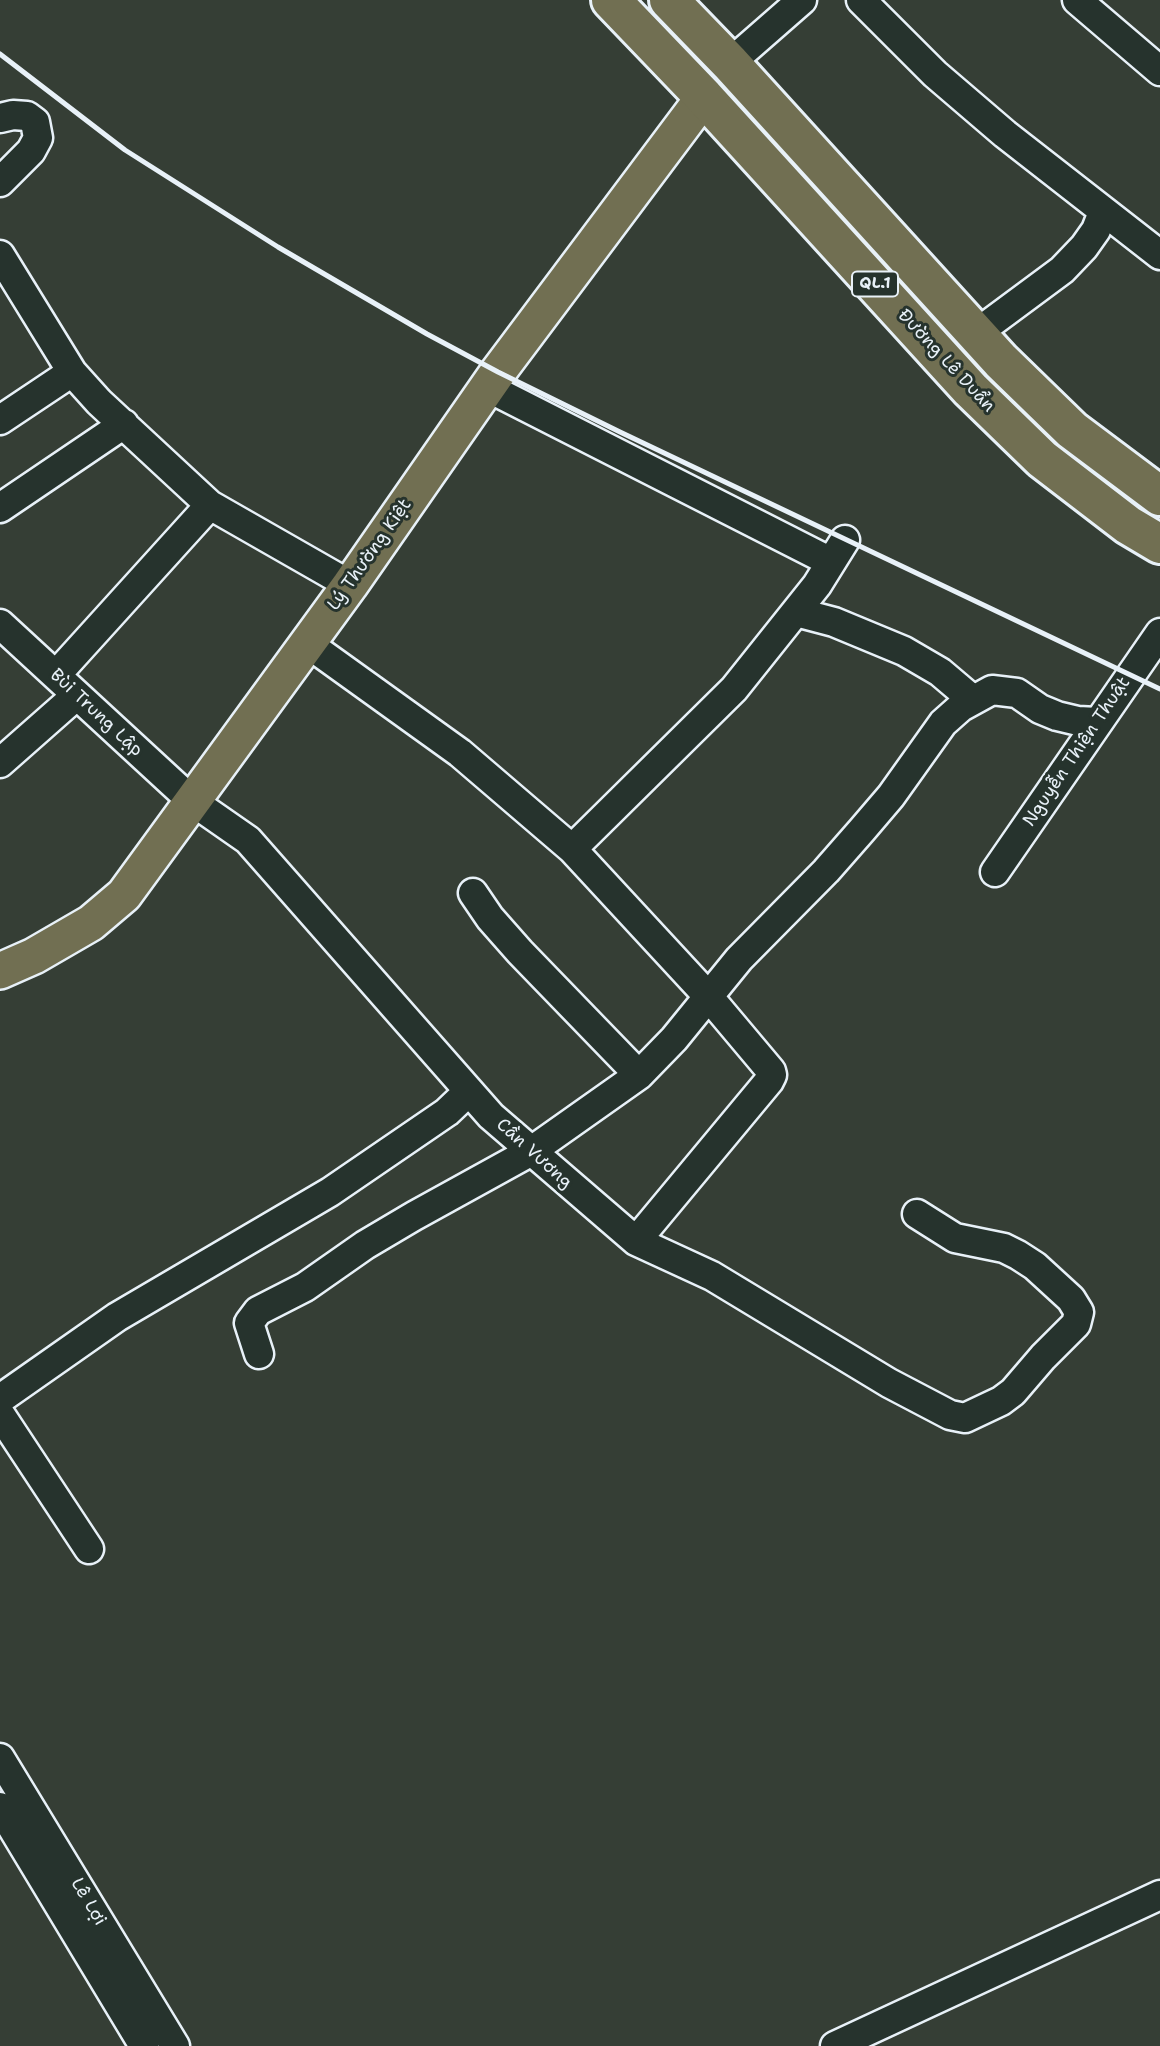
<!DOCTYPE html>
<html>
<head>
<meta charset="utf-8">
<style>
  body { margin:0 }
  canvas { display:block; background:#353e35 }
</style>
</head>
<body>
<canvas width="1160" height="2046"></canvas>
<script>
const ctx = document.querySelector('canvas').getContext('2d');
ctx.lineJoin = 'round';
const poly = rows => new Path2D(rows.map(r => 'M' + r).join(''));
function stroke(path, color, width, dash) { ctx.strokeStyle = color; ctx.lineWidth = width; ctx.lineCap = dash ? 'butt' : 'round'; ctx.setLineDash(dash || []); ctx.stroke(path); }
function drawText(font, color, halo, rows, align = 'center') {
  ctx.font = font + ' "Shantell Sans",sans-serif'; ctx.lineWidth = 6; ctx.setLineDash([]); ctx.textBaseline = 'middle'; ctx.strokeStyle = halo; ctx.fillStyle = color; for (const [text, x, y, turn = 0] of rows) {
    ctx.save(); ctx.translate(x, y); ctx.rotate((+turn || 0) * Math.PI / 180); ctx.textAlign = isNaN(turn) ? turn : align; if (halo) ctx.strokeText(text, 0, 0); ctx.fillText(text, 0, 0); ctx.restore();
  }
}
const minor = poly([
  [861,0,935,74,1005,134,1160,255],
  [1077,0,1160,71],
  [730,63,802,0],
  [0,118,13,115,27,116,35,122,38,138,31,151,0,182],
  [0,255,72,372,99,402,210,505,350,585],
  [977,333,1062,270,1084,247,1096,230,1103,212],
  [487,387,831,562],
  [0,420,72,372],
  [0,508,124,424],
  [796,612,834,622,904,651,940,672,973,700],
  [0,624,192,801,248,840,491,1116,636,1241,712,1276,889,1383,950,1415,965,1418,1001,1401,1013,1392,1043,1357,1076,1324,1079,1312,1071,1299,1035,1266,1018,1255,1004,1248,955,1238,917,1214],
  [307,643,460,753,572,849,708,996,771,1071,772,1075,769,1081,636,1241],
  [56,675,210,505],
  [0,763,77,695],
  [572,849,734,689,817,585,845,540],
  [995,872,1160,633],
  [473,893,490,918,520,952,639,1075],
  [259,1354,249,1323,258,1311,305,1287,365,1245,414,1216,530,1152,639,1075,674,1039,739,959,826,871,862,830,891,796,943,723,961,707,992,690,1017,693,1040,709,1057,716,1078,721,1097,722],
  [0,1399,117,1317,330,1192,447,1112,468,1092],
  [0,1414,89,1549],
  [0,1758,175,2046],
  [0,1807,144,2046],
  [835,2046,1160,1895]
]);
const major = poly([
  [0,971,34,956,91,923,124,895,350,585,498,372,704,97]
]);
const highway = poly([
  [611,0,704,97,970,389,1042,459,1128,525,1160,544],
  [669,0,730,63,1001,361,1072,430,1160,496]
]);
const rail = poly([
  [0,54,125,150,278,247,427,334,498,372,620,432,1160,689]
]);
const shields = [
  [875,284,46]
];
const shieldNames = [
  ["QL.1",875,284]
];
const streetNames = [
  ["Đường Lê Duẩn",946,361,47],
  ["Lý Thường Kiệt",370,555,-55],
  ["Bùi Trung Lập",96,713,43],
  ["Nguyễn Thiện Thuật",1077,752,-56],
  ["Cần Vương",534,1154,42],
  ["Lê Lợi",88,1902,59]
];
stroke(minor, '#e8f1f8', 33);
stroke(major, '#e8f1f8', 40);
stroke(highway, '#e8f1f8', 44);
stroke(minor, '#26332d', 28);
stroke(major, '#716f52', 35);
stroke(highway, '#716f52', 38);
stroke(rail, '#e8f1f8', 5);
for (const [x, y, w] of shields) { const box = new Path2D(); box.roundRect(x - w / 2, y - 12.5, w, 25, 5); ctx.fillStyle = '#26332d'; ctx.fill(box); stroke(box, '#e8f1f8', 2); }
drawText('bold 16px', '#e8f1f8', null, shieldNames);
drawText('18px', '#e8f1f8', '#26332d', streetNames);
</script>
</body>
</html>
